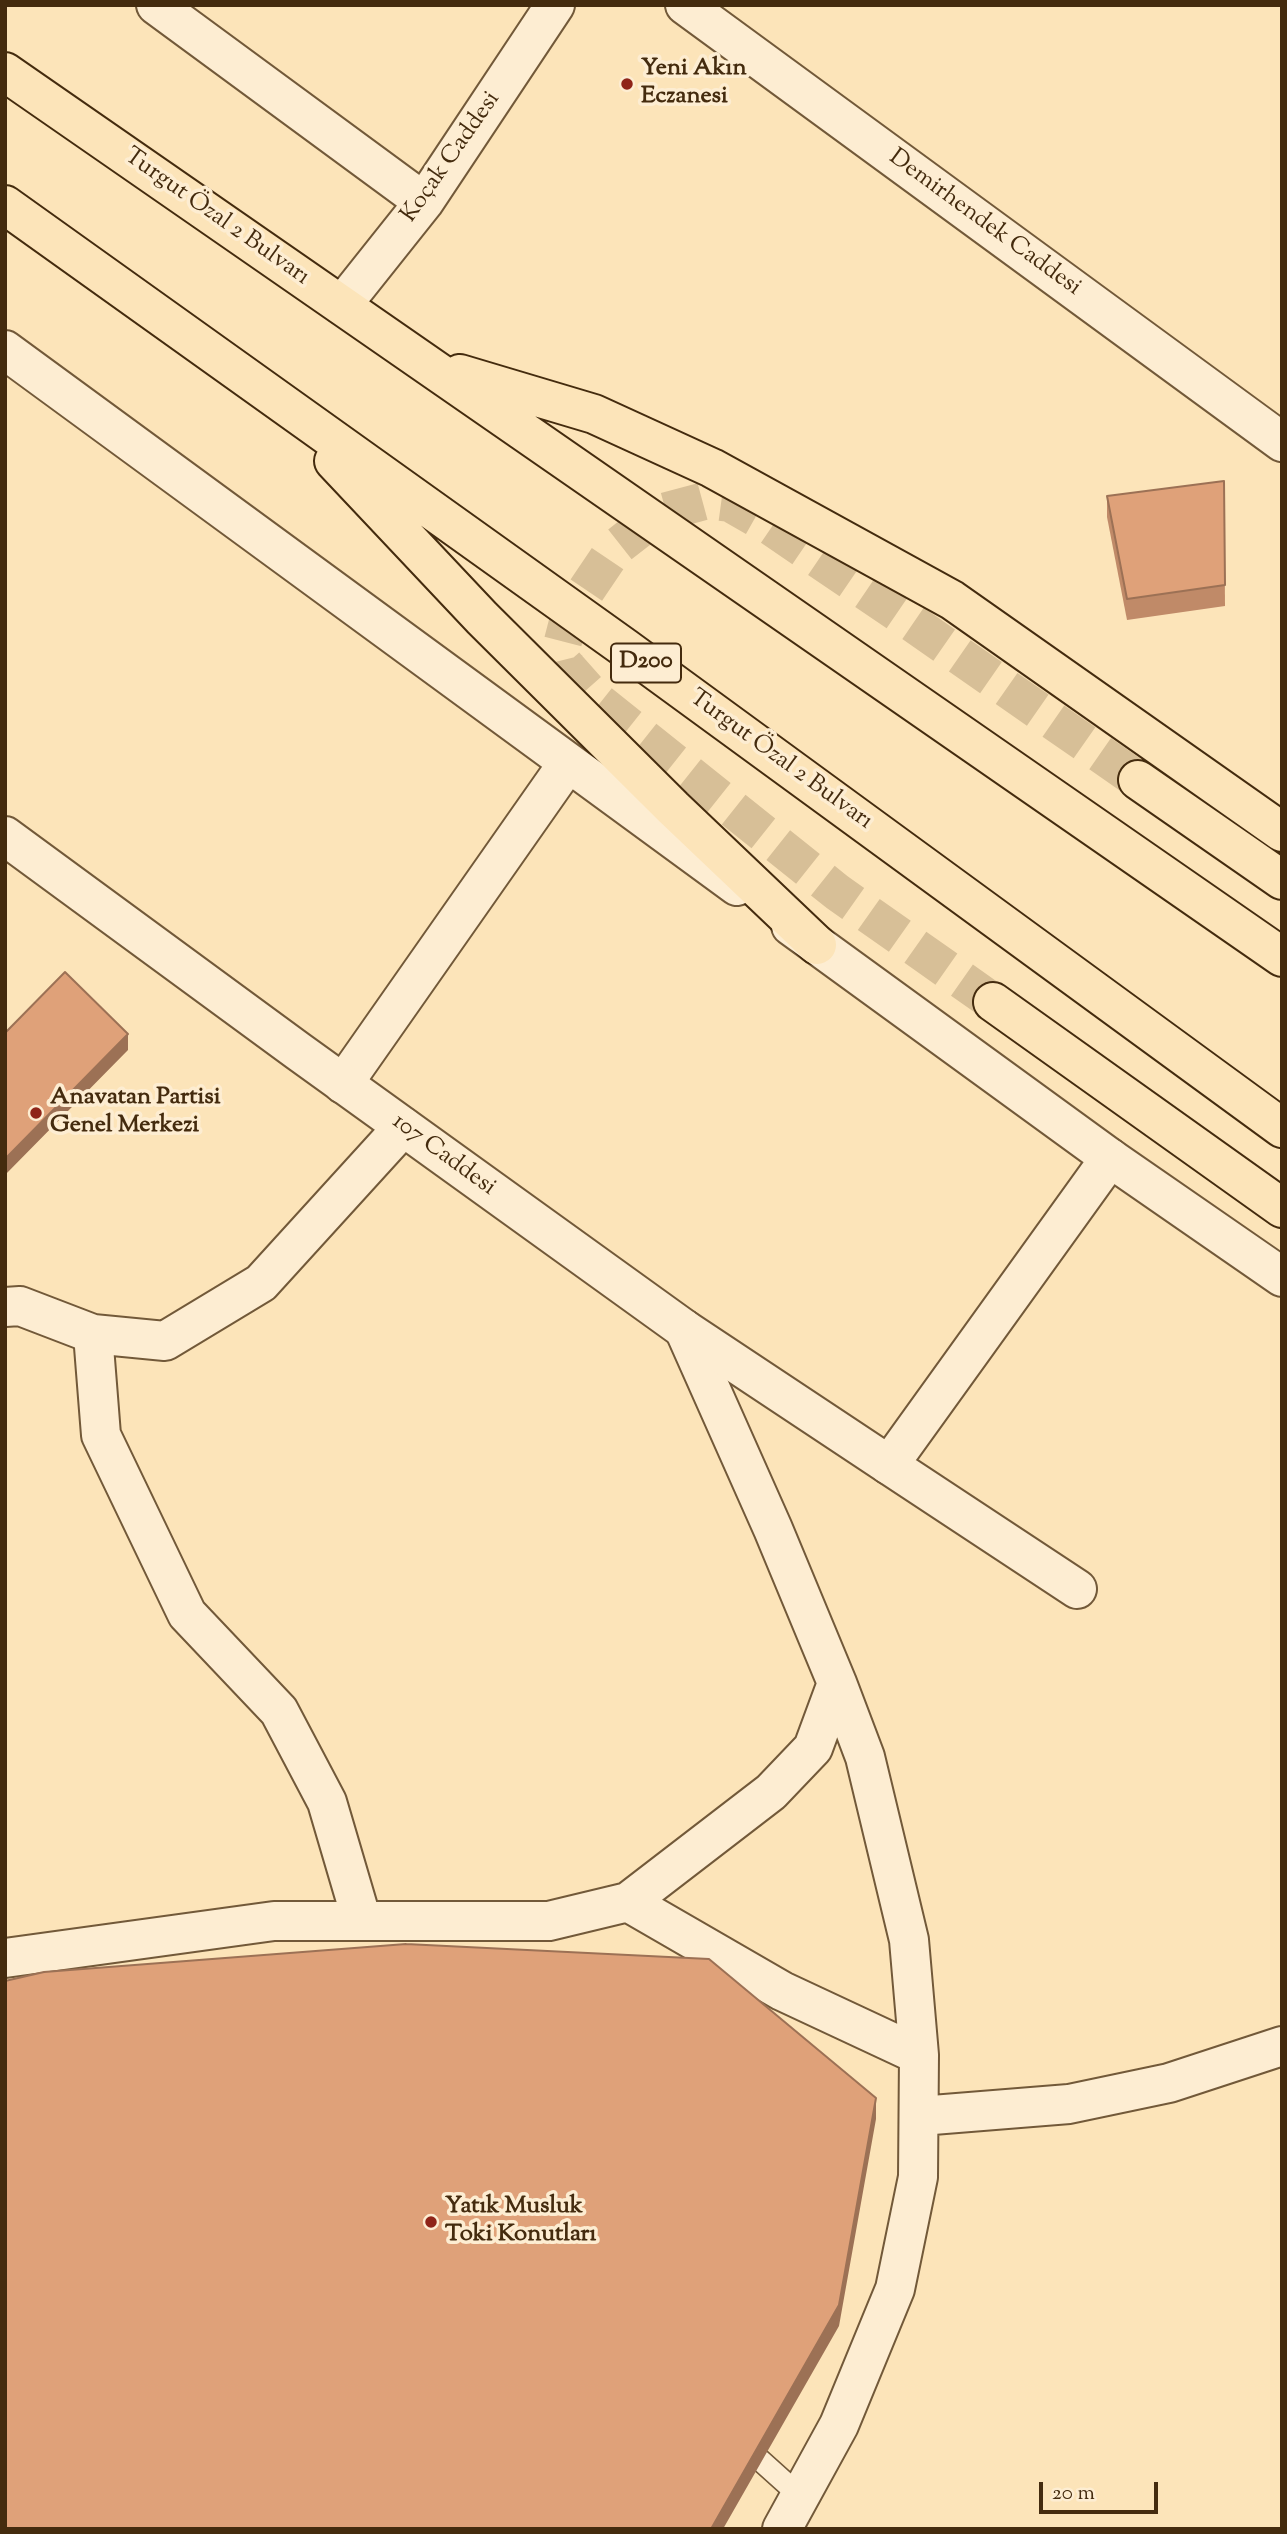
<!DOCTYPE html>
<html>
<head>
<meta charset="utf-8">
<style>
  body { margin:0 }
  #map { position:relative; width:1287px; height:2534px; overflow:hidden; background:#fce4b9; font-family:"Sorts Mill Goudy",serif }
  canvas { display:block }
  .frame { position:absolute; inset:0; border:7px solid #442b0e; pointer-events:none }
  .scale { position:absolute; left:1039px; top:2482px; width:119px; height:32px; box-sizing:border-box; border:4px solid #442b0e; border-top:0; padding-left:9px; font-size:21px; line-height:24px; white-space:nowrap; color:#442b0e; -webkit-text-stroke:5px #fdedd2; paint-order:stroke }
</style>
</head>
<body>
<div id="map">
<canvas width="1287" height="2534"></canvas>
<div class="frame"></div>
<div class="scale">20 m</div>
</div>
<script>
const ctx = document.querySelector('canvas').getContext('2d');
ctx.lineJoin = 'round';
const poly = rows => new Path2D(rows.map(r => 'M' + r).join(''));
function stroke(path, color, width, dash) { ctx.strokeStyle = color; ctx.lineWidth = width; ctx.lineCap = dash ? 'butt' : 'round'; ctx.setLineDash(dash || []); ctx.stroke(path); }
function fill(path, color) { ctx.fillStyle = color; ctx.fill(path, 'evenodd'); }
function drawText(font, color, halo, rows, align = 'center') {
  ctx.font = font + ' "Sorts Mill Goudy",serif'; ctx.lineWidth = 7; ctx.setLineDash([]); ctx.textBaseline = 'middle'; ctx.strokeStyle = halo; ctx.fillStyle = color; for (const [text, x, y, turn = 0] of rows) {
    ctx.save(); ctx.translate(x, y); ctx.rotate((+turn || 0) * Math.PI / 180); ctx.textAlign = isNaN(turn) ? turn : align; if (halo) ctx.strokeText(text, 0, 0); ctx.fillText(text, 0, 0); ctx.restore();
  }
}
const trunkTunnel = poly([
  [993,1002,837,892,596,700,565,665,561,649,568,622,585,592,614,549,660,513,708,500,730,503,767,524,914,624,1138,780]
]);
const service = poly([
  [740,2442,799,2495]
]);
const minor = poly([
  [156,5,424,202],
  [342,305,424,202,555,5],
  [343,1084,568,763],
  [5,1307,20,1306,93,1334,165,1341,261,1283,403,1127],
  [93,1334,101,1435,187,1614,279,1711,327,1802,362,1921],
  [1077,1589,889,1465,1110,1158],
  [837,1683,865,1757,909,1940,919,2055],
  [628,1902,782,1991,919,2055,918,2177,895,2289,839,2425,782,2529],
  [5,1958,274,1921,549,1921,628,1902,771,1792,813,1748,837,1683,773,1529,684,1329],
  [920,2116,1069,2104,1169,2083,1282,2046]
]);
const tertiary = poly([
  [685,5,1282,442],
  [5,350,737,886],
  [5,836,298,1051,684,1329,889,1465],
  [791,926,1110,1158,1282,1277]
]);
const trunk = poly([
  [5,72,1282,957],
  [5,205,625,648,1282,1128],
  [460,374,594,414,712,468,952,600,1282,832],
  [334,461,482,618,673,808,817,945],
  [1138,780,1282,880],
  [993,1002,1282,1208]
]);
const wall = poly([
  [1224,481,1225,606,1127,620,1107,517,1107,496]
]);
const shadedWall = poly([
  [128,1034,128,1050,5,1175,5,1159],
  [876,2098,876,2119,839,2326,723,2529,711,2529]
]);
const building = poly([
  [1224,481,1225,585,1127,599,1107,496,1224,481],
  [65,972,128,1034,5,1159,5,1033,65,972],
  [406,1944,709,1959,876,2098,839,2305,711,2529,5,2529,5,1981,44,1972,406,1944]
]);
const markers = [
  [627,84,7,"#8f2418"],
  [36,1113,7,"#8f2418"],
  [431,2222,7,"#8f2418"]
];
const shields = [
  [646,663,70]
];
const shieldNames = [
  ["D200",646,663]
];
const poiNames = [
  ["Yeni Akın",641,70],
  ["Eczanesi",641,98],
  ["Anavatan Partisi",50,1099],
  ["Genel Merkezi",50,1127],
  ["Yatık Musluk",445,2208],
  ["Toki Konutları",445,2236]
];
const streetNames = [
  ["Koçak Caddesi",452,158,-55],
  ["Turgut Özal 2 Bulvarı",216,218,35],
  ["Demirhendek Caddesi",984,224,36],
  ["Turgut Özal 2 Bulvarı",780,761,36],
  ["107 Caddesi",443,1156,36]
];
stroke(trunkTunnel, '#d7bf97', 38, [38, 19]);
stroke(service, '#725939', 24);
stroke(minor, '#725939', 42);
stroke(tertiary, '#725939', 42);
stroke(trunk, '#442b0e', 42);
stroke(service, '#fdedd2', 21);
stroke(minor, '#fdedd2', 38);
stroke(tertiary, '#fdedd2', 38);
stroke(trunk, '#fce4b9', 38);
fill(wall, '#c08a68');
fill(shadedWall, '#9c7155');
fill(building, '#dfa179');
stroke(building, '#9c7155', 2);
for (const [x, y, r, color] of markers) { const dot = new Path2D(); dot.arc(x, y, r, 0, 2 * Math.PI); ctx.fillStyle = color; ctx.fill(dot); stroke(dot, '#fdedd2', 2.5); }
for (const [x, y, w] of shields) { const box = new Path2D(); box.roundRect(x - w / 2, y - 19.5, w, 39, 5); ctx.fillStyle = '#fdedd2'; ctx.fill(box); stroke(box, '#442b0e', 2); }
drawText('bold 23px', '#442b0e', null, shieldNames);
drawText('bold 24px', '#442b0e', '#fdedd2', poiNames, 'left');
drawText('24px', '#442b0e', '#fdedd2', streetNames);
</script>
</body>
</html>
